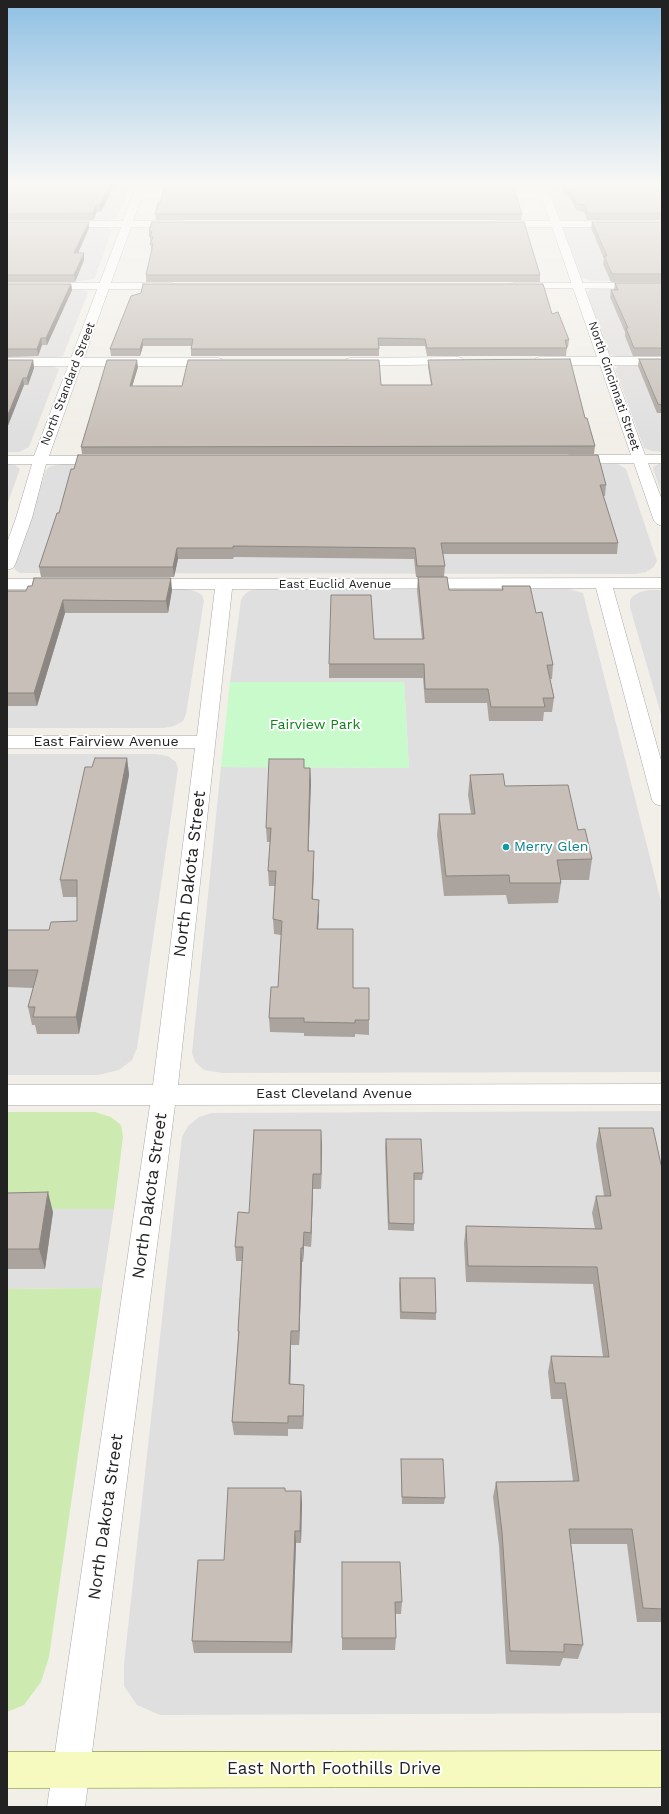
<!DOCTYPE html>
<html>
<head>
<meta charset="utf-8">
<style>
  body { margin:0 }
  #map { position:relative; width:669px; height:1814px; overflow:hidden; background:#f2efe9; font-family:"Work Sans",sans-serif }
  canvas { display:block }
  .frame { position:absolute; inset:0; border:8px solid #222; pointer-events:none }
</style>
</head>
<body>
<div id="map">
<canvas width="669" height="1814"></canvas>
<div class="frame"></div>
</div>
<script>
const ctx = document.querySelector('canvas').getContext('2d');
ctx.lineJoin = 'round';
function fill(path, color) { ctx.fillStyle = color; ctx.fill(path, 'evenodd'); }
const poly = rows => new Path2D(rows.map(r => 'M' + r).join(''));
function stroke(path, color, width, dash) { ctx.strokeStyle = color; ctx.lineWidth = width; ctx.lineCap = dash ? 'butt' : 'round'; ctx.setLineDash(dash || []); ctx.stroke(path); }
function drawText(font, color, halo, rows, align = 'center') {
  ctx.font = font + ' "Work Sans",sans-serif'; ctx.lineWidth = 4; ctx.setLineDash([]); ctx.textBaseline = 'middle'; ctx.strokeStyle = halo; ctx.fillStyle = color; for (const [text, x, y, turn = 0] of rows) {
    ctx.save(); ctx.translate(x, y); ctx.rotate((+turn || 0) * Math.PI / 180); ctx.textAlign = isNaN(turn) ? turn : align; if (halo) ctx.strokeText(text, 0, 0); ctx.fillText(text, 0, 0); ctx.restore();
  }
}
const residential = poly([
  [7,183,131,183,117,218,107,221,7,221],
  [546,183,662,183,662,220,563,220,559,218],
  [662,226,662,281,592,281,582,278,563,229,566,227],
  [7,227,106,227,112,230,95,278,92,279,83,281,7,281],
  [596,289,662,289,662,357,617,357,609,354,587,293,589,290],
  [7,290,80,290,87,291,88,293,63,356,56,357,7,357],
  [7,366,52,366,59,369,29,447,19,452,7,452],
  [618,366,662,366,662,452,652,451,644,448,615,369],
  [7,464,15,465,20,469,7,505],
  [61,464,618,464,626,469,657,561,654,567,646,572,635,574,20,573,15,570,14,567,46,470,49,467],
  [658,464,662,464,662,494,653,469,653,467],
  [186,589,195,591,202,595,204,600,186,714,183,721,174,726,164,728,7,728,7,590],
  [258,589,570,589,583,593,662,905,662,1072,222,1073,204,1070,195,1062,192,1053,221,767,409,768,404,682,230,682,241,600,244,595,249,591],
  [649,590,662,590,662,718,630,607,630,600,633,596,640,592],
  [7,754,156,754,168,756,176,762,178,769,137,1048,132,1060,119,1070,98,1075,7,1075],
  [662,1111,662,1713,160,1715,137,1705,124,1686,124,1664,182,1137,188,1126,199,1117,212,1113],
  [7,1209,114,1209,102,1288,7,1289]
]);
const grass = poly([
  [7,1112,95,1112,111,1117,121,1125,123,1137,114,1209,7,1209],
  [102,1288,49,1657,41,1682,24,1705,7,1712,7,1289]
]);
const park = poly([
  [230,682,404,682,409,768,221,767]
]);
const minor = poly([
  [137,183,147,183,133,221,182,221,187,224,182,227,131,227,84,358,218,358,222,359,224,362,222,365,218,366,81,366,49,456,106,456,111,457,113,460,111,463,106,464,46,464,32,518,15,565,13,568,7,570,7,543,16,518,32,464,7,464,7,456,34,456,68,366,7,366,7,358,71,358,121,227,7,227,7,221,123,221,137,183],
  [536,183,546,183,560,221,662,221,662,227,562,227,610,357,662,357,662,365,612,365,645,455,662,455,662,463,648,463,662,500,662,526,657,524,654,521,634,463,570,463,565,462,563,459,565,456,570,455,631,455,600,365,540,365,536,364,534,361,536,358,540,357,597,357,552,227,496,227,491,224,496,221,550,221,536,183],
  [458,357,462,358,464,361,462,364,350,366,346,365,344,362,346,359,350,358,458,357],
  [662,578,662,588,613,588,662,764,662,806,655,804,652,800,596,588,232,589,178,1085,662,1084,662,1104,175,1105,85,1807,47,1807,150,1105,7,1105,7,1085,153,1085,195,748,7,748,7,736,197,736,215,589,142,589,136,587,134,584,136,581,142,579,662,578],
  [7,579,62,579,68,581,70,584,68,587,62,589,7,589,7,579]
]);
const tertiary = poly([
  [7,283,172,283,178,286,172,289,7,289,7,283],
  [514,283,662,283,662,289,510,288,508,286,510,284,514,283]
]);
const secondary = poly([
  [662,1751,662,1787,7,1788,7,1752,662,1751]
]);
const wall = poly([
  [7,183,115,183,101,212,97,212,93,220,7,220],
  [559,183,662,183,662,220,587,220,584,212,576,210,569,195,565,195],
  [155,214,522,214,521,220,156,220],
  [7,222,89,228,78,253,84,260,75,282,7,282],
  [152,222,540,275,540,282,146,282,146,275,152,251,151,251,150,237,149,237,149,231],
  [592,222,662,222,662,282,611,282,603,264,604,259,591,228],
  [615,283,662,283,662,356,633,356,625,336,625,332,610,297,611,290,614,290],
  [7,284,71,284,72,290,47,345,42,345,38,356,7,357],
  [131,296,552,314,569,340,568,347,567,347,566,356,427,356,425,346,379,346,379,356,191,356,191,346,143,346,140,356,111,356,110,349],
  [639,359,662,359,662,414,662,413,657,413,638,366],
  [7,360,33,360,34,368,28,385,24,385,7,428],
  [428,360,585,418,595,446,594,454,82,454,81,447,138,367,132,386,431,385,428,367],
  [606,485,605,496,603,496,618,543,617,554,443,554,445,566,444,577,449,590,502,590,502,586,536,613,553,665,552,679,550,679,554,698,552,712,544,712,543,721,489,721,487,703,425,703,423,678,329,678,329,664,374,639,422,639,417,590,418,577,416,577,414,559,234,557,233,559,178,559,174,577,41,577,39,567,57,513],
  [172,590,168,613,65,613,37,706,7,706,7,591],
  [127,758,129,775,79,1034,37,1034,35,1025,32,1025,28,1007,33,988,7,987,7,930,49,930,77,921,77,897,63,897,60,880,92,767],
  [304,759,304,768,310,768,311,782,308,851,314,851,313,899,319,914,318,929,353,988,369,1020,369,1035,355,1034,355,1037,304,1036,304,1033,270,1032,269,1018,278,987,281,935,274,934,273,919,275,886,269,886,268,871,270,842,267,842,266,828],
  [470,775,505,786,578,830,592,859,589,880,561,880,561,883,558,903,508,904,506,895,444,896,437,835,439,814,471,814,468,795],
  [599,1128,662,1169,662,1622,637,1622,627,1544,571,1544,583,1645,578,1659,563,1658,560,1666,506,1664,499,1546,493,1497,496,1482,573,1481,562,1399,551,1399,548,1372,551,1356,603,1357,593,1284,466,1282,464,1243,466,1226,595,1229,592,1213,596,1196,604,1196,596,1145],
  [386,1139,423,1173,422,1180,414,1180,414,1231,388,1230,385,1147],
  [322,1145,321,1189,313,1189,311,1247,304,1246,303,1262,302,1262,299,1345,291,1345,290,1384,304,1385,304,1398,303,1429,288,1429,288,1436,234,1435,232,1422,238,1339,238,1331,242,1261,236,1261,235,1247,249,1213],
  [7,1193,53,1212,45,1269,7,1269],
  [400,1278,436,1313,436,1320,400,1319,399,1285],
  [401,1459,445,1498,444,1504,402,1504,401,1466],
  [285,1491,301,1491,302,1504,301,1543,296,1543,292,1653,194,1653,192,1641],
  [342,1562,402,1602,401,1614,395,1614,396,1638,395,1650,342,1650]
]);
const shadedWall = poly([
  [111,183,115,183,101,212,100,205],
  [96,205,97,212,93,220,93,213],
  [89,222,89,228,75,260,74,253],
  [84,253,84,260,75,282,74,275],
  [71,284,72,290,47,345,46,338],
  [41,338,42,345,38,356,37,349],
  [143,339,143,346,140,356,140,349],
  [33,360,34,368,28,385,27,378],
  [137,360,138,367,130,394,130,386],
  [23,378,24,385,7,428,7,417],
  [177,548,178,559,174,577,173,567],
  [171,578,172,590,168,613,166,601],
  [63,600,65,613,37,706,34,693],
  [127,758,129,775,79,1034,76,1017],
  [310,768,311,782,308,866,308,851],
  [314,851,314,866,312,914,312,899],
  [319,900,319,914,317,944,317,929],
  [321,1130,322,1145,321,1189],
  [313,1174,313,1189,311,1247,311,1233],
  [48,1192,53,1212,45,1269,39,1249],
  [304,1232,304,1246,303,1262,303,1248],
  [301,1248,302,1262,299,1345,299,1331],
  [291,1331,291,1345,290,1398,289,1384],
  [304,1385,304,1398,303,1429,303,1416],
  [301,1491,302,1504,301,1543,300,1531],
  [295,1531,296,1543,292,1653,291,1642]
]);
const building = poly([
  [7,183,111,183,100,205,96,205,93,213,7,214,7,183],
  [166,183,512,183,522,214,155,214,158,203,160,203,166,183],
  [563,183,662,183,662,213,588,213,585,205,577,204,570,189,566,189,563,183],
  [7,222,89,222,74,253,84,253,74,275,7,275,7,222],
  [152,222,524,222,540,275,146,275,153,244,150,244,153,237,150,237,152,231,149,231,152,222],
  [592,222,662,222,662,274,612,274,604,256,607,256,592,222],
  [615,283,662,283,662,348,634,348,626,328,628,328,611,290,618,290,615,283],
  [7,284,71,284,46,338,41,338,37,349,7,349,7,284],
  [143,284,543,284,552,314,558,312,569,340,565,340,567,348,427,348,425,339,378,338,379,349,191,349,193,339,143,339,140,349,110,349,131,296,141,293,143,284],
  [570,359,585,418,587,418,595,446,81,447,107,360,137,360,130,386,182,386,188,360,379,360,381,385,432,385,428,360,570,359],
  [639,359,662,359,662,405,658,404,639,359],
  [7,360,33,360,27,378,23,378,7,417,7,360],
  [78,455,598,455,606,485,600,485,618,543,441,543,445,566,417,566,415,548,233,546,233,548,177,548,173,567,39,567,57,513,59,513,71,469,74,469,78,455],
  [418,577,447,577,449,590,503,590,502,586,530,586,536,613,542,612,553,665,547,665,554,698,543,698,545,707,491,707,488,689,425,689,424,664,329,664,331,595,371,595,374,639,424,639,418,577],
  [34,578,171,578,166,601,63,600,34,693,7,693,7,591,26,591,28,586,32,586,34,578],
  [95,758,127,758,76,1017,33,1017,35,1007,28,1007,38,970,7,970,7,930,49,930,51,922,77,921,77,880,60,880,85,767,92,767,95,758],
  [269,759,304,759,304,768,310,768,308,851,314,851,312,899,319,900,317,929,353,929,353,988,369,988,369,1020,355,1020,355,1023,304,1022,304,1018,269,1018,271,987,278,987,282,921,273,919,276,871,268,871,271,828,266,828,269,759],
  [503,774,505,786,568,785,578,830,585,829,592,859,557,860,561,883,510,883,509,875,446,876,439,814,475,814,470,775,503,774],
  [599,1128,653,1128,662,1169,662,1609,643,1608,632,1529,569,1529,583,1645,564,1644,564,1652,510,1651,502,1532,496,1482,579,1481,565,1383,555,1383,551,1356,609,1357,597,1267,468,1266,466,1226,602,1229,596,1196,611,1196,599,1128],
  [254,1130,321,1130,321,1174,313,1174,311,1233,304,1232,303,1248,301,1248,299,1331,291,1331,289,1384,304,1385,303,1416,288,1416,288,1423,232,1422,239,1331,238,1331,243,1247,235,1247,238,1212,249,1213,254,1130],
  [386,1139,421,1139,423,1173,414,1173,414,1224,389,1223,386,1139],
  [48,1192,39,1249,7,1249,7,1193,48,1192],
  [400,1278,435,1278,436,1313,401,1312,400,1278],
  [401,1459,443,1459,445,1498,402,1497,401,1459],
  [228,1488,285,1488,285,1491,301,1491,300,1531,295,1531,291,1642,192,1641,198,1560,224,1560,228,1488],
  [342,1562,400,1562,402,1602,395,1602,396,1638,342,1638,342,1562]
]);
const markers = [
  [506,847,4,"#0f9aa8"]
];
const farStreetnames = [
  ["North Standard Street",68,384,-69],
  ["North Cincinnati Street",614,386,71],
  ["East Euclid Avenue",335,584]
];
const parkNames = [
  ["Fairview Park",315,725]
];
const streetNames = [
  ["East Fairview Avenue",106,742],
  ["East Cleveland Avenue",334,1094]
];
const cultureNames = [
  ["Merry Glen",514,847]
];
const nearStreetnames = [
  ["North Dakota Street",190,874,-83],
  ["North Dakota Street",150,1196,-82],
  ["North Dakota Street",106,1517,-82],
  ["East North Foothills Drive",334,1769]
];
fill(residential, '#e0dfdf');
fill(grass, '#cdebb0');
fill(park, '#c8facc');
stroke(minor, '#a9a9a9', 1);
stroke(tertiary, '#a9a9a9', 1);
stroke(secondary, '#707d05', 1);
fill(minor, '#fff');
fill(tertiary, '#fff');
fill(secondary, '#f7fabf');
fill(wall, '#aba49e');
fill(shadedWall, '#8b8681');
fill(building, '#c7bfb8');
stroke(building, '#8b8681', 1);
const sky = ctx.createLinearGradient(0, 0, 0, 437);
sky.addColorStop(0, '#8fc0e4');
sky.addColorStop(0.42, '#f9f8f5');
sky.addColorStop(1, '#f9f8f500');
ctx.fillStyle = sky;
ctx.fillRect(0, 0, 669, 437);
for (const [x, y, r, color] of markers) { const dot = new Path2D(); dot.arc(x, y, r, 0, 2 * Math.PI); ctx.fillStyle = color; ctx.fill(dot); stroke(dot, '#fff', 1.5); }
drawText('12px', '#222', '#fff', farStreetnames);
drawText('14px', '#0c8416', '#fff', parkNames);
drawText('14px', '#222', '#fff', streetNames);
drawText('14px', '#0d838f', '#fff', cultureNames, 'left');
drawText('17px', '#222', '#fff', nearStreetnames);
</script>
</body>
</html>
